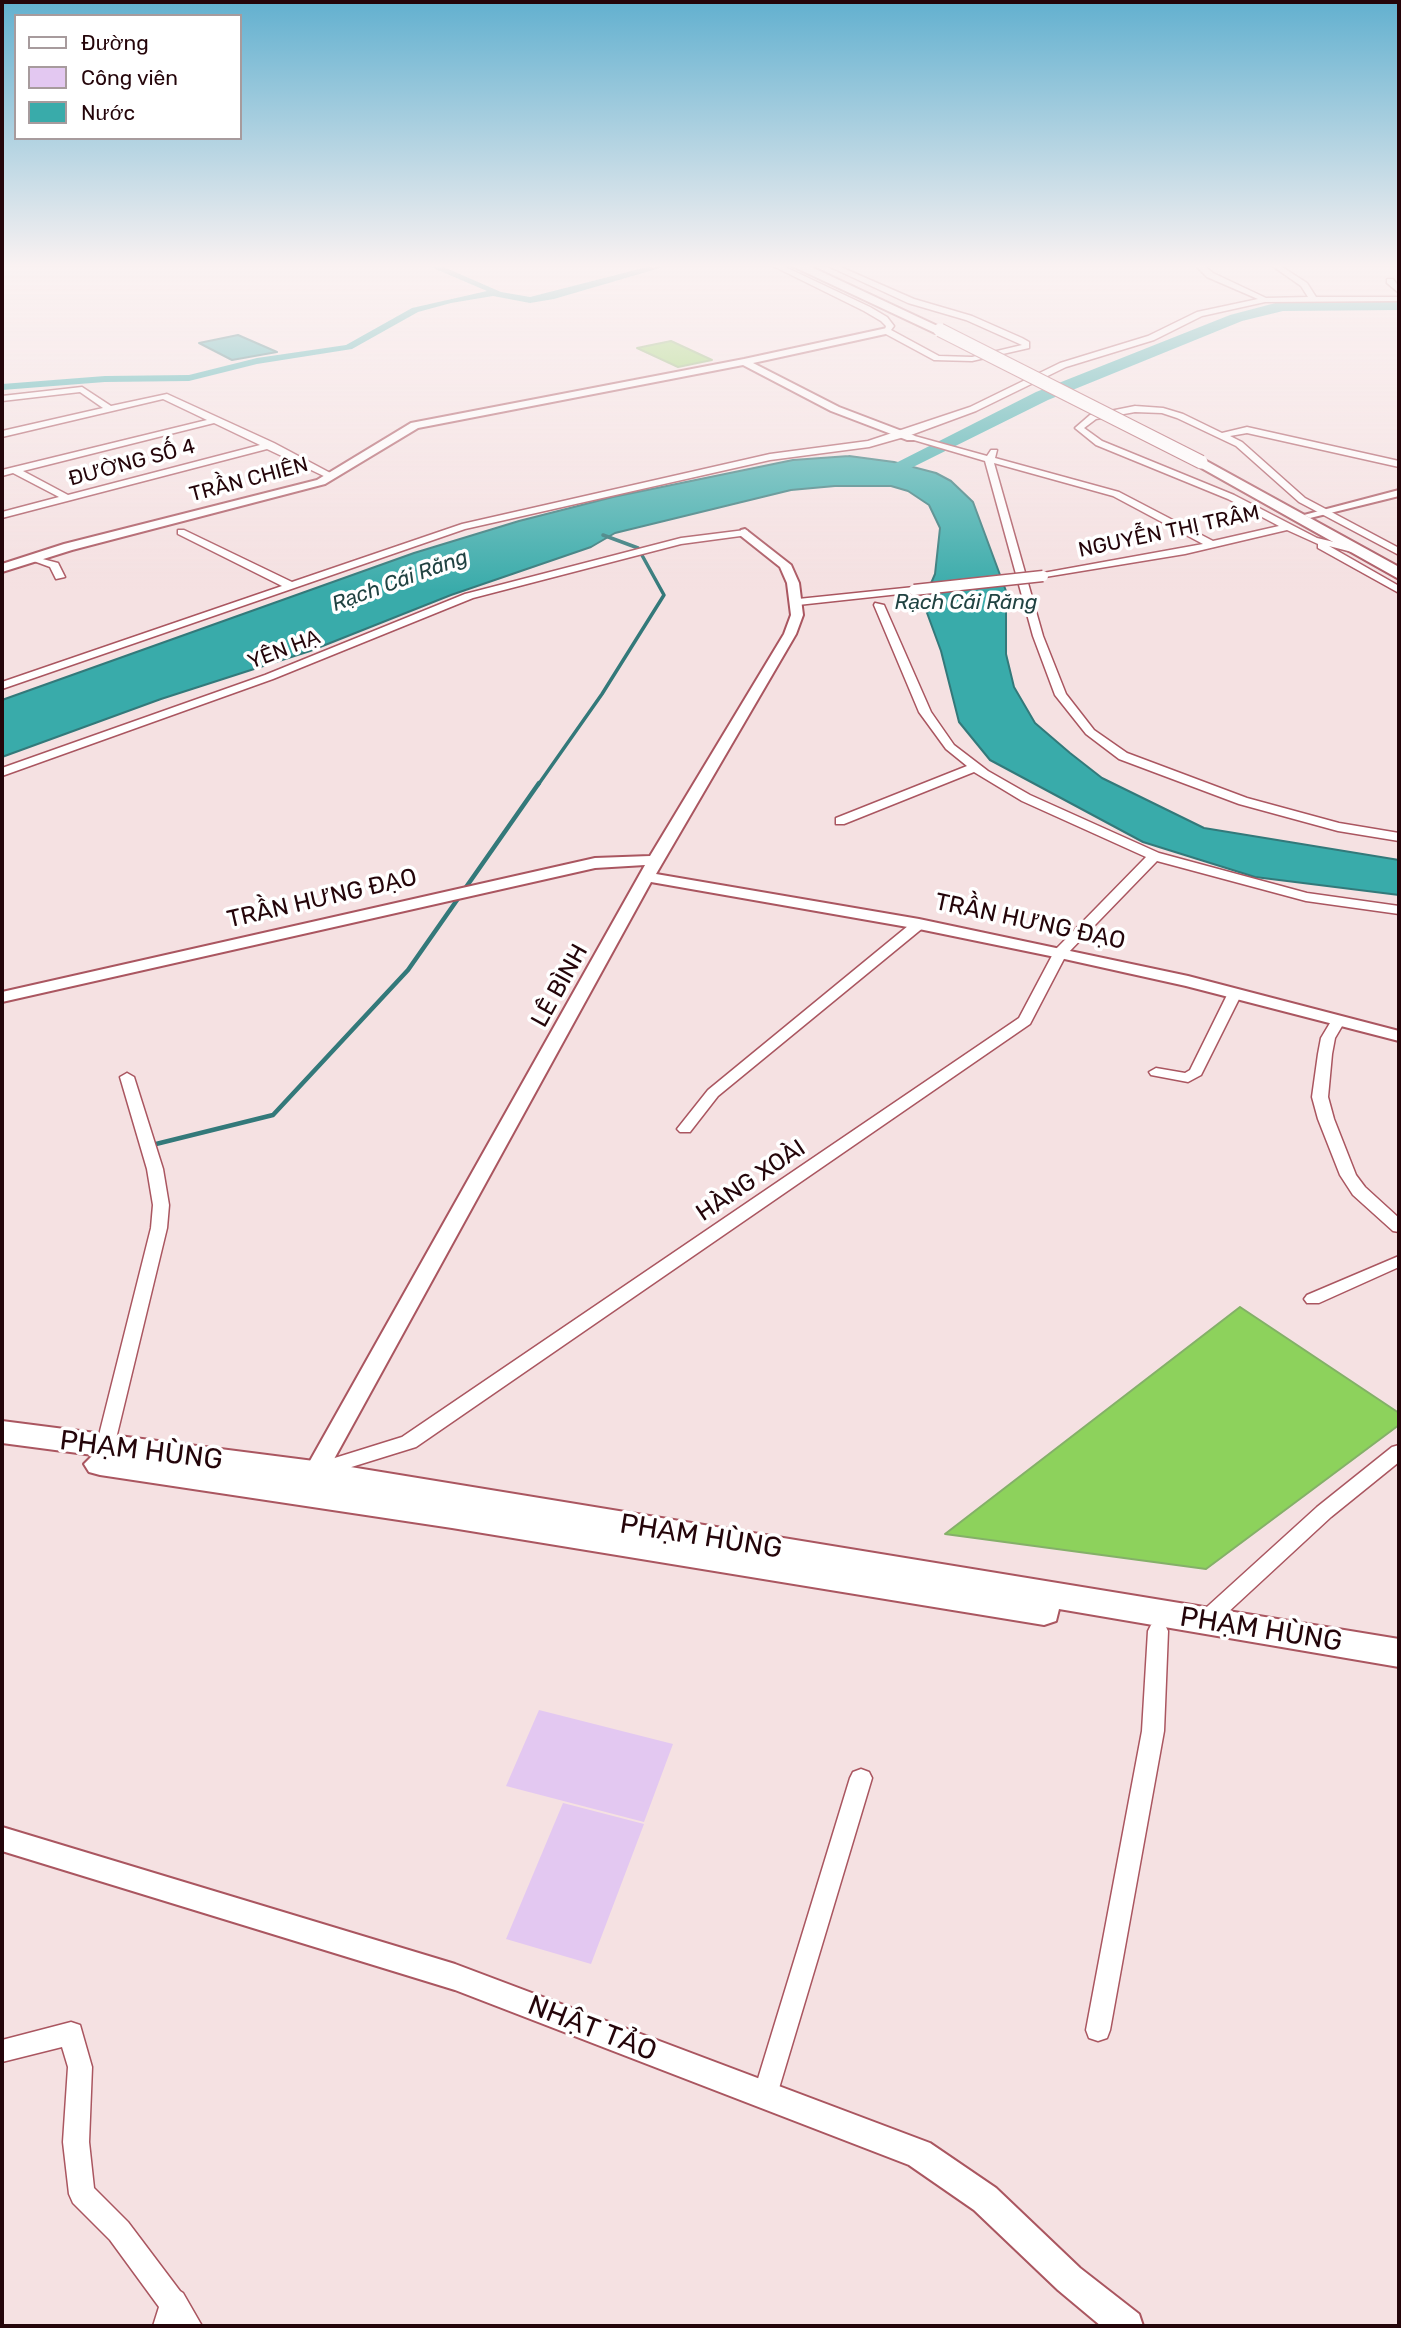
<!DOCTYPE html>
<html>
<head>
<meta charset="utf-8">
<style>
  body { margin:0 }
  #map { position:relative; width:1401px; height:2328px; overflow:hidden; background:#f5e1e2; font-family:Rubik,sans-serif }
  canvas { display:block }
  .frame { position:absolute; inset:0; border:4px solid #24050a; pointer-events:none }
  .legend { position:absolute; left:14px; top:14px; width:228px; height:126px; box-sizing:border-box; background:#fff; border:2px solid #a79b9d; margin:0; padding:9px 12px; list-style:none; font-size:21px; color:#24050a }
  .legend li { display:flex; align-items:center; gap:14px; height:35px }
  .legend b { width:35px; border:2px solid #a79b9d }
</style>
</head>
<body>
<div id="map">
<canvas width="1401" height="2328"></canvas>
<div class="frame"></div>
<ul class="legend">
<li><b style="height:9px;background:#fff"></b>Đường</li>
<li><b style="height:19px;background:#e3c8f1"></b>Công viên</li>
<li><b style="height:19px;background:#39abaa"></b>Nước</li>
</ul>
</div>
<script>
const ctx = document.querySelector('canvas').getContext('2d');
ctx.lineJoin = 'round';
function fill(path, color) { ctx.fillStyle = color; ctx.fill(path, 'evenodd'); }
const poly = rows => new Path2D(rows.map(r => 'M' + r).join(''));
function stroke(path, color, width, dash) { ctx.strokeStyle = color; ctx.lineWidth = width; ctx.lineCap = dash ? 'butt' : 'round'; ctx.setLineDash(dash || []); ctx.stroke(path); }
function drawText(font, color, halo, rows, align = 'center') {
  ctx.font = font + ' Rubik,sans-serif'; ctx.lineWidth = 7; ctx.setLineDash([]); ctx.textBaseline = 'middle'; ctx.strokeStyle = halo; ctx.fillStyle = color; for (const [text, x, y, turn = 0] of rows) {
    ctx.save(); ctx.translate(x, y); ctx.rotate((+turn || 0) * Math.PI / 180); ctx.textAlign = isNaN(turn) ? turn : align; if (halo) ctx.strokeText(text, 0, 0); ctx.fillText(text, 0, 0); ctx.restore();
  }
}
const green = poly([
  [539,1710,673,1744,644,1822,506,1786],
  [563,1803,644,1824,591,1964,506,1939]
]);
const water = poly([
  [238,335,277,352,232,360,199,343,238,335],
  [849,456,894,462,936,473,951,481,973,502,1006,591,1006,654,1014,687,1035,723,1070,753,1102,778,1204,828,1399,860,1399,895,1255,877,1143,842,990,760,959,722,941,651,923,602,935,574,940,528,929,505,908,491,891,486,835,486,791,490,615,533,591,547,451,595,310,651,161,699,2,757,2,700,414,553,519,521,613,497,793,460,849,456]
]);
const streamFar1 = poly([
  [538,785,602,694,664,595,638,548,603,535]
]);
const stream = poly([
  [156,1144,273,1115,408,970,539,783]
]);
const canal = poly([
  [426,265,439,265,501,292,530,297,655,265,670,265,554,299,530,303,493,296,451,303,418,312,352,349,257,364,189,381,105,382,2,390,2,384,105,376,189,375,257,358,346,345,412,308,487,291,426,265]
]);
const river = poly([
  [1399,300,1399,310,1283,311,1242,321,1048,400,895,476,881,476,878,472,1036,392,1230,315,1283,301,1399,300]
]);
const building = poly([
  [671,341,712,360,678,367,637,348,671,341],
  [1240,1307,1399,1413,1399,1425,1206,1569,945,1534,1240,1307]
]);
const minor = poly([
  [659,265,653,268,649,266,650,265,659,265],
  [771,265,781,265,870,307,887,317,894,326,891,330,939,356,972,357,1022,345,966,320,908,303,826,265,836,265,914,299,972,316,1022,338,1029,342,1029,348,972,361,934,360,884,333,886,326,881,321,864,311,771,265],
  [1195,265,1203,265,1213,273,1266,298,1308,297,1301,286,1271,265,1279,265,1307,283,1316,297,1399,297,1399,301,1265,302,1202,316,1154,340,1066,367,976,411,911,435,869,447,770,460,465,529,2,689,2,682,282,586,178,534,178,530,184,530,292,582,462,524,770,454,868,441,970,407,1060,363,1148,336,1197,312,1258,299,1207,277,1195,265],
  [1387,279,1393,279,1399,287,1399,293,1387,283,1387,279],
  [82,387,111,406,167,394,274,443,336,476,328,478,267,449,2,518,2,512,59,497,13,473,2,476,2,470,207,420,163,399,2,437,2,431,103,408,80,392,2,401,2,396,82,387],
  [214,423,260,445,68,495,23,471,214,423],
  [1135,406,1163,408,1183,414,1222,433,1247,427,1399,461,1399,467,1247,433,1230,436,1242,442,1305,498,1399,548,1399,555,1299,502,1236,446,1177,418,1162,413,1135,412,1096,419,1084,428,1102,441,1234,495,1317,538,1355,547,1355,551,1352,552,1329,546,1399,586,1399,593,1318,548,1318,544,1287,530,1185,554,1039,578,1038,576,1043,573,1203,544,1113,496,994,463,1043,636,1066,694,1094,730,1127,753,1247,798,1339,823,1399,833,1399,841,1338,831,1239,804,1119,759,1086,734,1055,695,1033,636,985,461,907,438,911,435,987,456,991,450,997,450,995,458,1119,492,1213,541,1279,526,1228,499,1096,445,1075,428,1090,415,1135,406],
  [745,530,748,531,748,535,681,544,473,598,273,679,2,776,2,768,265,675,465,594,681,538,745,530],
  [31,556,58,563,65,577,56,579,50,567,31,560,31,556],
  [914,587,919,590,918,592,798,605,793,602,798,599,914,587],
  [875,603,884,605,931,712,954,745,988,771,1030,795,1159,853,1307,893,1399,906,1399,914,1306,901,1157,861,1066,955,1030,1024,416,1447,316,1478,309,1476,307,1471,309,1466,402,1437,1019,1018,1055,950,1146,857,1022,801,974,772,844,824,836,824,836,818,967,766,946,749,919,712,874,605,875,603],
  [919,920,924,921,924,927,718,1096,690,1132,680,1132,677,1129,708,1090,914,921,919,920],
  [1235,989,1242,993,1201,1075,1188,1082,1151,1075,1149,1072,1156,1068,1185,1073,1190,1070,1228,993,1235,989],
  [1338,1017,1345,1021,1335,1038,1332,1054,1328,1097,1334,1119,1356,1175,1365,1187,1399,1218,1399,1232,1393,1231,1353,1195,1340,1175,1318,1119,1312,1097,1318,1054,1321,1038,1333,1018,1338,1017],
  [127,1073,134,1077,163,1169,169,1205,167,1228,114,1447,112,1452,105,1454,98,1452,96,1447,151,1228,153,1205,147,1169,120,1077,127,1073],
  [1399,1256,1399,1267,1319,1303,1307,1303,1304,1299,1307,1295,1399,1256],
  [1399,1445,1399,1462,1331,1517,1212,1627,1205,1629,1198,1627,1195,1621,1198,1615,1317,1507,1392,1447,1399,1445],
  [1158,1623,1165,1625,1168,1631,1164,1731,1110,2030,1107,2038,1098,2041,1089,2038,1086,2030,1142,1731,1148,1631,1151,1625,1158,1623],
  [861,1769,869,1772,872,1778,777,2095,774,2103,765,2107,756,2103,753,2095,850,1778,853,1772,861,1769],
  [71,2022,80,2025,92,2067,89,2142,94,2188,128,2222,180,2291,183,2293,202,2326,153,2326,159,2307,110,2240,73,2203,69,2194,63,2142,68,2067,62,2047,2,2062,2,2040,71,2022]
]);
const tertiary = poly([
  [887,328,890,333,753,363,839,407,915,436,915,440,907,440,831,411,743,365,418,428,325,484,72,550,2,572,2,564,64,544,317,480,411,423,744,359,887,328],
  [1399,490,1399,496,1310,518,1304,515,1399,490],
  [745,529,791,565,799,583,803,615,796,634,656,874,919,919,1188,976,1399,1031,1399,1041,1186,986,1060,958,919,929,651,882,317,1490,309,1492,301,1490,297,1484,645,865,595,868,2,1002,2,992,595,858,650,856,784,634,791,615,787,583,780,567,741,536,741,530,745,529],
  [2,1827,455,1964,930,2143,996,2188,1080,2268,1139,2314,1143,2326,1101,2326,1058,2290,974,2210,909,2165,455,1990,2,1851,2,1827]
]);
const trunk = poly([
  [790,265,807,265,946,330,935,333,790,265],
  [1201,458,1399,567,1399,579,1196,465,1194,462,1201,458],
  [2,1421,314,1461,1399,1639,1399,1667,1059,1609,1056,1621,1044,1625,452,1528,100,1475,89,1472,84,1464,93,1455,2,1443,2,1421]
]);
const minorBridge = poly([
  [914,590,1043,576]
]);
const trunkBridge = poly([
  [940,330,1201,462]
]);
const farStreetnames = [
  ["ĐƯỜNG SỐ 4",132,463,-15],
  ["TRẦN CHIÊN",249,480,-15],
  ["NGUYỄN THỊ TRÂM",1169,532,-12],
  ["YÊN HẠ",284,650,-21]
];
const farWaternames = [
  ["Rạch Cái Răng",400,581,-20],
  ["Rạch Cái Răng",966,603]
];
const streetNames = [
  ["TRẦN HƯNG ĐẠO",322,899,-13],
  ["TRẦN HƯNG ĐẠO",1030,922,12],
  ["LÊ BÌNH",560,986,-61],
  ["HÀNG XOÀI",751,1181,-34]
];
const nearStreetnames = [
  ["PHẠM HÙNG",141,1451,7],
  ["PHẠM HÙNG",701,1537,9],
  ["PHẠM HÙNG",1261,1630,9],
  ["NHẬT TẢO",592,2029,21]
];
fill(green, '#e3c8f1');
fill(water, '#39abaa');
stroke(water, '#33797a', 2);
stroke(streamFar1, '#33797a', 3.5);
stroke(stream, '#33797a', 4.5);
fill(canal, '#39abaa');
fill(river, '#39abaa');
fill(building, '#8dd25c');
stroke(building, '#84b068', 2);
stroke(minor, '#aa5660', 3);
stroke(tertiary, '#aa5660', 4);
stroke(trunk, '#aa5660', 4);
fill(minor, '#fff');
fill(tertiary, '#fff');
fill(trunk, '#fff');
stroke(minorBridge, '#aa5660', 13, []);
stroke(trunkBridge, '#aa5660', 15, []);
stroke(minorBridge, '#fff', 10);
stroke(trunkBridge, '#fff', 13);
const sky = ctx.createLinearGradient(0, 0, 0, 591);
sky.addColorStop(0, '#62b0cf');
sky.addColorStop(0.45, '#faf2f2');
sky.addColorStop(1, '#faf2f200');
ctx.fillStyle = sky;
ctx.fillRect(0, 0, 1401, 591);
drawText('21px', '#24050a', '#fff', farStreetnames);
drawText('italic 21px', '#214342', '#fff', farWaternames);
drawText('24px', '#24050a', '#fff', streetNames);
drawText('28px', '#24050a', '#fff', nearStreetnames);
</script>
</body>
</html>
